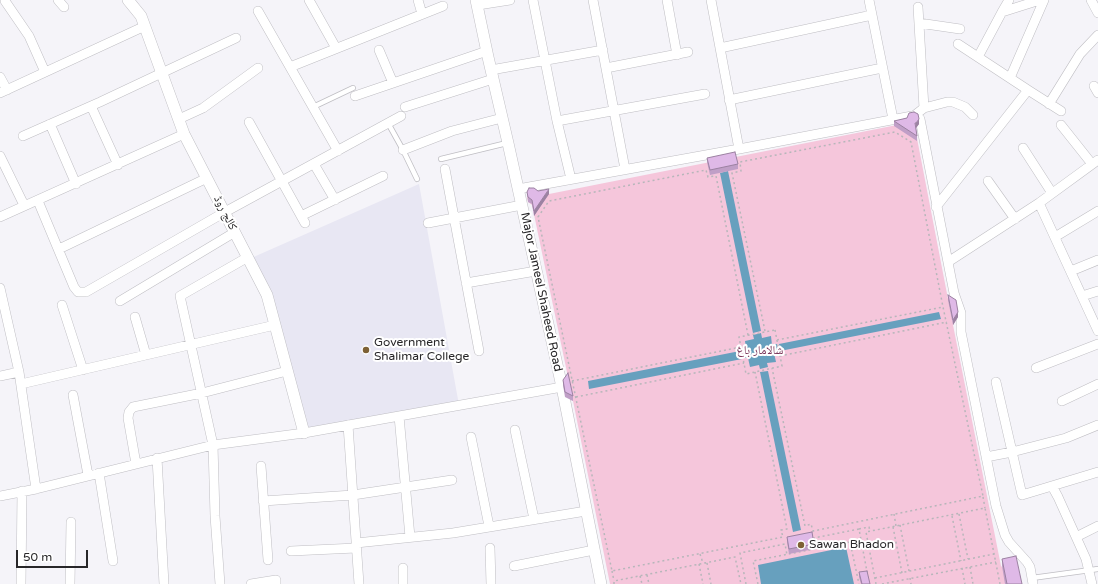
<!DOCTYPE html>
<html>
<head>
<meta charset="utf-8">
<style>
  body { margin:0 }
  #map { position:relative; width:1098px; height:584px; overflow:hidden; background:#f5f4f9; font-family:"Varela Round",sans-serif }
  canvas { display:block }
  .scale { position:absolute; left:16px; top:550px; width:72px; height:18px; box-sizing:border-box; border:2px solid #282729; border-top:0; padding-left:5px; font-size:12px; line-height:14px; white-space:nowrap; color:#282729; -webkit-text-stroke:3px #fff; paint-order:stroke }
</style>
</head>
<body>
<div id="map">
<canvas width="1098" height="584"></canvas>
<div class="scale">50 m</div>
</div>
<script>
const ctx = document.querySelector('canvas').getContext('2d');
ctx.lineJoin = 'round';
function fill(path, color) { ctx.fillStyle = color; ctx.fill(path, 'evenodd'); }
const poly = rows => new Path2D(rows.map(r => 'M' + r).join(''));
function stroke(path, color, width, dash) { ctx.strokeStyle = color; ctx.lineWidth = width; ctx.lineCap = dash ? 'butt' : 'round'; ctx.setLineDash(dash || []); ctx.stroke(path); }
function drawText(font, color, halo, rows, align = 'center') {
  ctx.font = font + ' "Varela Round","Noto Naskh Arabic",sans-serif'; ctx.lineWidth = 4; ctx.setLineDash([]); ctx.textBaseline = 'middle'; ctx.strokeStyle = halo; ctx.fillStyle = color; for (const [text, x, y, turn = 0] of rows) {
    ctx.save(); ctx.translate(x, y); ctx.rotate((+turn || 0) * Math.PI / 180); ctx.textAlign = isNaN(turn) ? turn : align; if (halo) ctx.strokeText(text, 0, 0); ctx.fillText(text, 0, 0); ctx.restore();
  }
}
const built = poly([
  [419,184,459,405,304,433,267,295,249,259]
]);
const green = poly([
  [907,123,919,124,915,128,948,299,956,305,958,317,953,325,1001,566,1021,584,610,584,573,401,565,397,568,377,532,205,528,202,527,197,529,193,538,196,549,194]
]);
const water = poly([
  [728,171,761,331,753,333,720,173],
  [939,312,941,319,780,351,779,344],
  [761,333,762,338,771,336,772,345,777,344,778,352,774,353,776,362,767,363,768,367,760,369,759,365,750,367,748,358,744,358,743,351,746,350,745,341,754,339,753,335],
  [740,351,742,359,589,389,588,381],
  [768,371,801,530,793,532,760,372],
  [846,547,854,584,761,584,758,565]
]);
const path = poly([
  [775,330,782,366,746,374,739,337,775,330],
  [765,331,732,173,741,171,740,162,895,132,911,142,943,307,983,496,813,531,811,524,805,526,772,368],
  [748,335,716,176,708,177,706,170,549,201,538,217,612,571,783,537,781,530,787,529,755,372],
  [777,340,943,307],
  [780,356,947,322],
  [572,381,741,347],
  [576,397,744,363],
  [983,497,985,508],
  [894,514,896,526],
  [959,514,968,559],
  [952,516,961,561],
  [900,525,909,571],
  [893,527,902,573],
  [859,529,869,527,870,531],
  [816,549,814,538,859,529,868,577],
  [700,554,703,563],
  [707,563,711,584],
  [699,564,703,584],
  [970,567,973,584],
  [962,568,965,584],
  [612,571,614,581],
  [647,575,649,584],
  [640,576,642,584],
  [875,578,994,554],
  [910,578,911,584],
  [614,584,614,581,735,557,741,584],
  [746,584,740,553,785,544,787,555],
  [758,584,753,561,850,542,859,584],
  [876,584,866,532,985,508,1000,584],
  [882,584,996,562]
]);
const service = poly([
  [313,107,353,88],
  [388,123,403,150,417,179],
  [441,159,507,143],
  [1032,578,1098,569]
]);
const minor = poly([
  [58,0,64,7],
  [309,0,336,48],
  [418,0,422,14],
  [533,0,557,121,571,179],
  [593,0,625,169],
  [667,0,677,55],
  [711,0,739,149],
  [869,0,893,119],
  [1091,0,1098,13],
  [5,1,29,36,45,72],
  [478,5,510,0],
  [258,11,338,151],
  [1002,12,1009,0],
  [919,23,960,29],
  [958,44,1028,90],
  [720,48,872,15],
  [379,50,393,83],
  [978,57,1002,12,1040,0],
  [290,67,443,6],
  [606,68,688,52],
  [491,70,603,50],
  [0,77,7,90],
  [1010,78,1044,0],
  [1094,86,1098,93],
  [0,93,145,26],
  [355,96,487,51],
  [729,100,882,68],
  [1049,104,1080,54,1098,35],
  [91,106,118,165],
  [405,107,493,79],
  [924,108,947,102,953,102,965,107,973,115],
  [915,115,924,108,918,7],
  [179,119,203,108,258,68],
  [557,121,705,94],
  [249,122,305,223],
  [50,124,76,184],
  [1061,125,1092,164],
  [23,136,100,102,236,38],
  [1023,148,1052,193],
  [403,150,452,131,502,118],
  [0,156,22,201,25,205],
  [314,164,335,200],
  [445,169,479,351],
  [988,181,1015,219],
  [518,189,739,149,912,116,918,117,920,119,954,293,961,313,961,332,996,506,1005,535,1009,542,1027,562,1030,567,1033,584],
  [38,201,74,287,78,292,86,292,225,212,401,116],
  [1039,203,1098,331],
  [936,207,1028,90,1061,111],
  [301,216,383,176],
  [0,217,184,134],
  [428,223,522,205],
  [1055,237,1098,211],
  [59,249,207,178],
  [948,262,1039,203,1098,160],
  [1071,271,1098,260],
  [466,283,536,271],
  [0,288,19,372,36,489],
  [1082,296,1098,291],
  [120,301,235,232],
  [62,305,83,370],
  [135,317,146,355],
  [1036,368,1098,344],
  [0,376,19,372],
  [996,382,1022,495,1098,472],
  [21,384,275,325],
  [73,395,88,475],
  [1062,401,1098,384],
  [399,416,410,537],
  [348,425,359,584],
  [515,430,534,519],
  [471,437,489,526],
  [986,457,1012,452,1066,438,1098,425],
  [157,458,164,584],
  [136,464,128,418,129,412,133,407,202,393,287,371],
  [261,466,268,560],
  [99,473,113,561],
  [1052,486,1058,497,1086,559,1092,584],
  [0,496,36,489,213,445,304,433,562,387],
  [263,501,353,495,452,480],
  [1076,537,1098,526],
  [356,543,453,533,586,511],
  [490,548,491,584],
  [291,551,356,548],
  [514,566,594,550],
  [403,568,403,584],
  [21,584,22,491],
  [70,584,71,522],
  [220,584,215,516,213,445,180,296,248,257],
  [251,584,276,580,276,584]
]);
const tertiary = poly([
  [128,0,141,16,184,134,267,295,304,433],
  [476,0,488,57,508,143,562,387,601,584]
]);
const wall = poly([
  [907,118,919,124,916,128,917,136,917,141,894,126,894,121],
  [707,158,738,164,738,169,710,175,707,162],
  [538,191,549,194,534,216,532,204,528,202,527,192],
  [948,295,958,317,953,325,948,300],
  [563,380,573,396,573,401,565,397,563,385],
  [787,537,814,544,814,549,789,554,787,542],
  [1002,559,1022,584,1005,584,1002,566],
  [859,572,870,584,861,584,859,577]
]);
const shadedWall = poly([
  [919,119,919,124,916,128,916,123],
  [549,189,549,194,534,216,534,211],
  [958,312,958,317,953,325,953,320]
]);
const building = poly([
  [914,112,918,114,919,119,916,123,915,123,917,136,894,121,907,118,909,113,914,112],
  [735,152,738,164,710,170,707,158,735,152],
  [529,188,534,188,538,191,549,189,534,211,532,200,528,197,527,192,529,188],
  [948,295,956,300,958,312,953,320,948,295],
  [568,373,573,396,565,392,563,380,568,373],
  [812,532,814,544,789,549,787,537,812,532],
  [1016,556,1022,584,1007,584,1002,559,1016,556],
  [867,571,870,584,862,584,859,572,867,571]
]);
const markers = [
  [366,350,4,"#7d6134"],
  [801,545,4,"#7d6134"]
];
const streetNames = [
  ["کالج روڈ",225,213,63],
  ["Major Jameel Shaheed Road",541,292,78]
];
const poiNames = [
  ["Government",374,343],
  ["Shalimar College",374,357],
  ["Sawan Bhadon",809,545]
];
const parkNames = [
  ["شالامار باغ",760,351]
];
fill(built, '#e8e7f3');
fill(green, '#f5c6db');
fill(water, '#67a0be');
stroke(service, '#bfbec3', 6);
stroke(minor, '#bfbec3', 10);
stroke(tertiary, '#bfbec3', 12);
stroke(path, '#b7b6ba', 1.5, [2, 3]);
stroke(service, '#fff', 4.5);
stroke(minor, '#fff', 9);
stroke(tertiary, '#fff', 11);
fill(wall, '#c09fc7');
fill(shadedWall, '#9c82a2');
fill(building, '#dfb9e7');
stroke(building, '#9c82a2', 1);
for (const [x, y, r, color] of markers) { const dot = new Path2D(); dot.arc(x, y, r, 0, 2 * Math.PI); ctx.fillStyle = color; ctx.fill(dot); stroke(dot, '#fff', 1.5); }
drawText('12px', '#282729', '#fff', streetNames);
drawText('12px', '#282729', '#fff', poiNames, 'left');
drawText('12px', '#7b365a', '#fff', parkNames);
</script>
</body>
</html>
